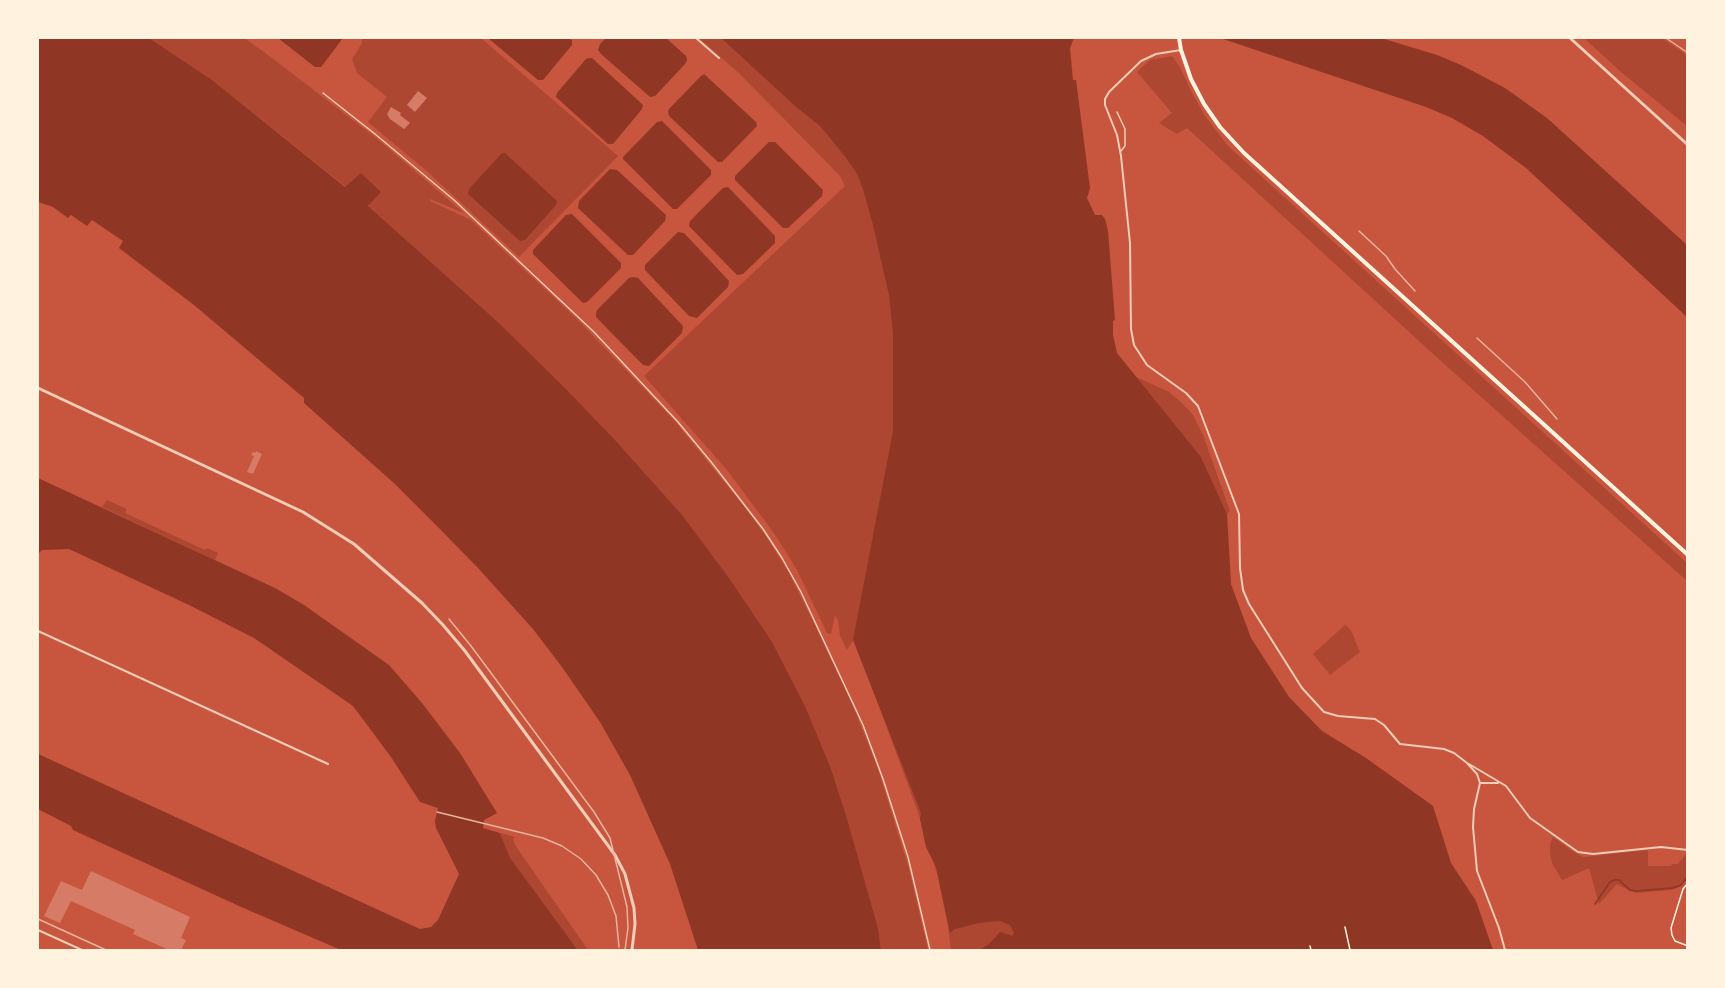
<!DOCTYPE html>
<html>
<head>
<meta charset="utf-8">
<style>
  body { margin:0 }
  #map { position:relative; width:1725px; height:988px; overflow:hidden; background:#c8553d; font-family:"Asap Condensed",sans-serif }
  canvas { display:block }
  .frame { position:absolute; inset:0; border:39px solid #fff3e0; pointer-events:none }
</style>
</head>
<body>
<div id="map">
<canvas width="1725" height="988"></canvas>
<div class="frame"></div>
</div>
<script>
const ctx = document.querySelector('canvas').getContext('2d');
ctx.lineJoin = 'round';
function fill(path, color) { ctx.fillStyle = color; ctx.fill(path, 'evenodd'); }
const poly = rows => new Path2D(rows.map(r => 'M' + r).join(''));
function stroke(path, color, width, dash) { ctx.strokeStyle = color; ctx.lineWidth = width; ctx.lineCap = dash ? 'butt' : 'round'; ctx.setLineDash(dash || []); ctx.stroke(path); }
const green = poly([
  [149,38,244,38,264,52,375,137,464,213,430,199,430,201,471,220,575,317,673,419,743,505,768,539,789,573,812,619,853,706,878,769,909,869,928,950,881,950,878,928,848,822,805,706,771,642,729,578,683,516,616,441,568,391,498,322,368,206,381,192,361,173,346,187,212,80],
  [362,38,481,38,618,156,519,257,428,172,368,122,387,97,357,73,352,59,362,43],
  [699,38,721,38,796,107,820,126,846,158,857,174,1253,950,951,950,948,926,938,877,919,815,856,644,853,641,847,650,840,636,838,620,835,615,831,634,827,633,797,570,776,536,727,470,644,376,845,186,840,176,740,74],
  [1584,38,1662,38,1687,55,1687,126,1621,72],
  [1172,56,1180,67,1191,91,1205,116,1228,146,1687,563,1687,581,1432,353,1187,128,1177,134,1159,123,1172,113,1137,72,1150,60],
  [1136,377,1169,392,1181,402,1193,415,1203,435,1230,511,1227,514,1201,457],
  [107,500,127,509,125,513,205,550,207,548,218,553,215,560,102,507],
  [1345,625,1351,630,1360,652,1330,675,1313,654],
  [500,833,515,837,513,839,515,845,588,950,577,950,574,945,509,858],
  [1553,837,1571,850,1583,857,1648,850,1648,866,1671,866,1672,864,1678,864,1687,853,1687,879,1682,886,1672,890,1636,893,1630,891,1617,884,1599,904,1589,868,1562,880,1552,863,1550,853,1550,844]
]);
const water = poly([
  [38,38,149,38,212,80,345,187,361,173,381,192,368,206,498,322,568,391,616,441,683,516,729,578,772,642,805,706,831,769,848,822,878,928,881,950,698,950,670,864,630,775,600,722,562,667,533,629,479,569,438,527,395,484,304,403,304,398,194,305,119,248,123,241,92,220,87,226,71,215,68,218,53,207,38,202],
  [278,38,343,38,321,67,315,67],
  [488,38,568,38,572,40,572,45,543,80,538,80],
  [606,38,666,38,686,56,687,59,686,63,655,96,650,97,601,54,598,50,600,44],
  [721,38,1074,38,1070,48,1073,80,1076,80,1090,188,1087,198,1095,215,1102,215,1105,219,1108,231,1115,320,1113,321,1113,335,1117,353,1201,457,1227,514,1231,584,1251,638,1289,697,1322,731,1366,758,1433,806,1451,863,1476,901,1493,950,979,950,989,944,1000,932,1013,936,1014,933,1010,925,1000,921,979,923,955,929,950,933,936,867,926,847,920,819,921,813,853,640,893,431,893,334,889,295,873,225,863,189,857,174,846,158,820,126,796,107],
  [1220,38,1381,38,1437,55,1461,65,1505,88,1547,118,1687,245,1687,317,1526,168,1483,136,1452,118,1426,107],
  [589,58,592,58,643,105,642,109,613,144,608,144,556,97,557,93,586,59],
  [704,74,756,122,757,126,722,162,718,162,669,116,668,112,669,109,701,76],
  [662,121,711,170,711,175,677,209,673,209,623,159,623,157,657,122],
  [769,142,775,142,823,190,822,196,788,228,783,228,735,180,735,176],
  [505,153,557,201,556,205,525,240,520,241,468,194,469,189,501,154],
  [610,169,617,170,666,215,665,221,633,255,628,255,578,208,579,201],
  [728,187,775,236,775,243,743,274,737,275,689,226,690,221,723,188],
  [572,214,621,263,621,268,587,302,583,303,533,254,533,250,566,215],
  [678,232,684,233,729,281,728,287,697,318,689,316,645,270,645,265],
  [633,277,638,278,683,326,682,333,649,366,643,365,596,317,596,314,597,310,629,278],
  [38,478,275,588,304,605,389,665,422,703,460,753,497,813,484,820,483,828,500,833,510,858,574,945,577,950,341,950,239,906,73,830,71,826,38,809,38,754,420,929,431,927,438,920,459,874,436,828,435,821,438,808,420,802,391,757,353,706,254,638,189,605,69,549,42,550,38,554]
]);
const stream = poly([
  [1595,904,1610,882,1614,880,1619,880,1630,890,1636,891,1672,888,1681,885,1688,876]
]);
const building = poly([
  [418,91,427,98,415,112,407,105],
  [391,107,401,113,400,115,410,123,404,129,390,119,387,114],
  [256,451,262,454,253,474,247,472,254,456,251,455,253,452,255,453],
  [91,871,190,917,181,938,186,940,181,950,169,950,133,934,135,930,71,901,60,923,44,916,61,881,82,890]
]);
const path = poly([
  [1688,883,1683,889,1671,928,1672,935,1675,941,1688,946],
  [1345,927,1350,950],
  [1310,946,1311,950]
]);
const service = poly([
  [323,93,375,134,454,200,594,332,678,422,712,463,763,529,782,558,801,592,863,725,883,779,908,857,930,950],
  [1117,112,1125,129,1125,146,1121,151]
]);
const minor = poly([
  [696,38,719,58],
  [1181,50,1156,54,1141,61,1109,92,1105,99,1105,105,1117,135,1121,156,1130,243,1131,329,1134,345,1147,365,1186,393,1198,406,1239,514,1240,568,1243,590,1249,604,1302,688,1324,712,1338,716,1375,719,1384,725,1400,744,1444,749,1454,753,1467,763,1477,774,1480,783,1474,809,1473,827,1477,871,1499,928,1505,950],
  [38,631,328,764],
  [1469,764,1506,786,1530,818,1578,852,1593,854,1661,847,1688,850],
  [1480,783,1498,783],
  [38,930,82,950]
]);
const tertiary = poly([
  [1570,38,1688,145],
  [38,388,303,512,354,544,422,603,443,625,465,651,615,855,625,874,634,908,635,924,632,950]
]);
const primary = poly([
  [1179,38,1181,50,1191,79,1204,104,1220,127,1244,153,1688,555]
]);
const rail = poly([
  [1666,38,1688,53],
  [1359,231,1386,256,1395,269,1415,291],
  [1477,338,1525,382,1557,419],
  [449,619,471,646,594,812,610,838,627,907,628,928,625,950],
  [437,812,543,838,562,846,581,859,596,875,608,895,616,916,619,947],
  [38,919,106,950]
]);
fill(green, '#ae4732');
fill(water, '#8f3625');
stroke(stream, '#8f3625', 1.5);
fill(building, '#d67c66');
stroke(path, '#fff3e0', 1.5);
stroke(service, '#f1ccb7', 1.5);
stroke(minor, '#f1ccb7', 2);
stroke(tertiary, '#f1ccb7', 3);
stroke(primary, '#fff3e0', 4);
stroke(rail, '#e9b49f', 1.5);
</script>
</body>
</html>
